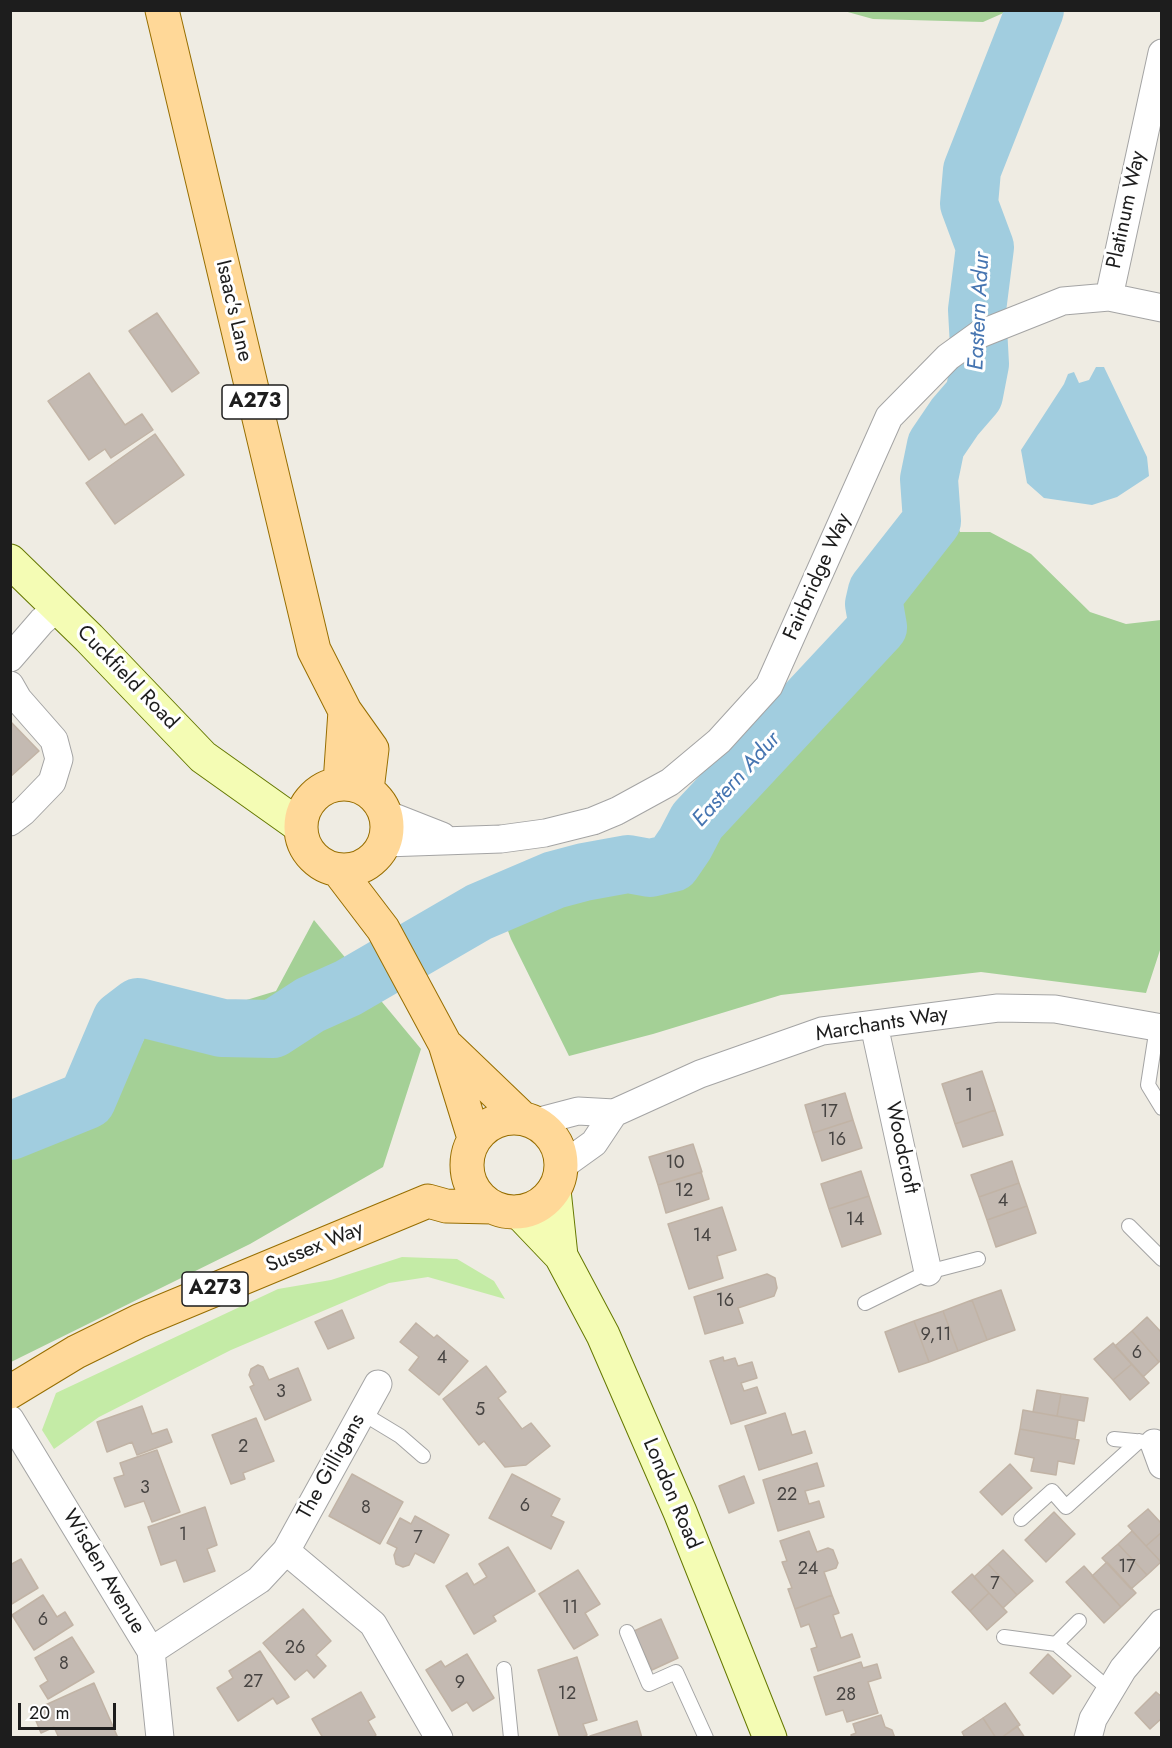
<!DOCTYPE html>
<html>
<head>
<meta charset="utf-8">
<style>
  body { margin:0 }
  #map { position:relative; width:1172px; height:1748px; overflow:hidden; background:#efece3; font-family:Jost,sans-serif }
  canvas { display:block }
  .frame { position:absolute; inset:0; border:12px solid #1d1d1d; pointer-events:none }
  .scale { position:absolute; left:18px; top:1703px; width:98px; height:27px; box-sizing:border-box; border:3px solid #1d1d1d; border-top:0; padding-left:8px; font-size:18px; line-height:21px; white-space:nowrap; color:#1d1d1d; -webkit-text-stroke:4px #fff; paint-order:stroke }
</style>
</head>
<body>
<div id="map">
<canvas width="1172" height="1748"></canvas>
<div class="frame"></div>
<div class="scale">20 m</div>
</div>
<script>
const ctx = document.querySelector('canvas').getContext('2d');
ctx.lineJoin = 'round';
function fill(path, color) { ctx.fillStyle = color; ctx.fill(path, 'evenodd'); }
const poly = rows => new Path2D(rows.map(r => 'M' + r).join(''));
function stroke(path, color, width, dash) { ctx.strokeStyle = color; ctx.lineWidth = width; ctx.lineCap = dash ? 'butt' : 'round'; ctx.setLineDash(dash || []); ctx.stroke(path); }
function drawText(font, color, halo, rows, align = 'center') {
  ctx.font = font + ' Jost,sans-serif'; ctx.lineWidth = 6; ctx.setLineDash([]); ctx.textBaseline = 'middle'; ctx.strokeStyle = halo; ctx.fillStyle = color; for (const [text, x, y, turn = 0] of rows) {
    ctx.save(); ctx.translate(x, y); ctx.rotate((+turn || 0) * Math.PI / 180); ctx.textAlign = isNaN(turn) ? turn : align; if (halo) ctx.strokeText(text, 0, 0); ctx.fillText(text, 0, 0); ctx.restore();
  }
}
const grass = poly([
  [402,1257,457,1259,494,1281,505,1299,428,1277,389,1283,231,1350,99,1417,54,1449,42,1430,56,1393,278,1289,331,1280]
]);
const forest = poly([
  [844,11,1008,10,1008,11,983,22,873,19],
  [951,513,960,532,990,532,1031,554,1090,612,1126,624,1161,620,1162,944,1146,993,981,972,781,995,653,1034,569,1056,511,939,498,904,671,871,721,791,773,739,839,664],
  [314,920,421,1049,383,1167,250,1244,11,1362,11,1142,120,1091,148,1030,276,991]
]);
const water = poly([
  [1096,367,1104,367,1147,457,1149,476,1117,497,1092,505,1044,498,1027,483,1021,450,1064,384,1068,374,1074,372,1079,383,1089,380]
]);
const river = poly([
  [10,1131,87,1100,121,1020,138,1007,222,1028,273,1029,310,1005,348,988,479,912,554,880,584,872,628,864,650,868,672,863,685,844,697,821,878,627,874,604,877,591,932,521,929,479,936,445,955,417,974,395,980,364,977,310,985,247,969,204,972,170,1035,10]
]);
const building = poly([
  [157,313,199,373,172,392,129,331,157,313],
  [89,373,125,425,142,414,153,430,111,458,105,449,89,460,48,401,89,373],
  [155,434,184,475,115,524,86,483,155,434],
  [10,721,39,751,10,777,10,721],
  [982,1071,995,1110,955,1124,942,1084,982,1071],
  [845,1093,853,1120,813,1133,805,1105,845,1093],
  [995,1110,1003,1135,963,1147,955,1124,995,1110],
  [853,1120,862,1148,822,1161,813,1133,853,1120],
  [693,1144,702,1172,658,1185,649,1157,693,1144],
  [1012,1161,1019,1183,979,1197,971,1175,1012,1161],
  [861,1171,869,1196,829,1209,821,1184,861,1171],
  [701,1172,709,1199,666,1213,658,1185,701,1172],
  [1019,1183,1027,1206,987,1220,979,1197,1019,1183],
  [869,1196,881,1234,842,1247,829,1209,869,1196],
  [1027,1206,1036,1233,996,1247,987,1220,1027,1206],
  [722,1207,736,1250,717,1256,723,1278,689,1289,668,1224,722,1207],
  [767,1274,775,1278,777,1288,774,1296,738,1308,743,1323,705,1334,694,1297,767,1274],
  [1001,1290,1015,1330,987,1340,972,1300,1001,1290],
  [972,1300,987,1340,958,1351,943,1311,972,1300],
  [342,1310,354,1338,328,1349,315,1322,342,1310],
  [943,1311,958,1351,929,1362,914,1321,943,1311],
  [1147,1317,1162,1333,1162,1360,1159,1362,1132,1331,1147,1317],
  [914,1321,929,1362,899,1372,885,1332,914,1321],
  [416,1323,434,1338,437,1335,468,1361,439,1395,409,1370,419,1357,400,1342,416,1323],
  [1132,1331,1159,1362,1143,1377,1115,1346,1132,1331],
  [1113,1343,1132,1364,1113,1380,1094,1359,1113,1343],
  [723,1357,724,1361,735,1358,738,1366,752,1362,757,1378,741,1383,744,1391,757,1387,766,1413,731,1424,710,1361,723,1357],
  [1132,1364,1149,1383,1130,1400,1113,1380,1132,1364],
  [258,1365,263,1367,269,1380,298,1368,311,1400,265,1420,250,1387,254,1385,249,1375,251,1369,258,1365],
  [486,1366,506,1392,498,1398,522,1429,531,1423,550,1446,526,1465,505,1467,484,1441,479,1445,443,1399,486,1366],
  [1037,1390,1061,1394,1057,1416,1033,1412,1037,1390],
  [1061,1394,1088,1398,1084,1421,1057,1416,1061,1394],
  [142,1406,152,1434,167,1429,172,1442,137,1455,132,1442,107,1452,97,1422,142,1406],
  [1023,1410,1078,1420,1075,1439,1020,1429,1023,1410],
  [785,1413,792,1435,805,1431,812,1453,759,1470,745,1426,785,1413],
  [256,1418,274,1461,243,1473,245,1479,231,1484,212,1435,256,1418],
  [1020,1429,1079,1440,1074,1464,1058,1461,1056,1475,1031,1471,1034,1458,1015,1454,1020,1429],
  [157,1450,180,1512,152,1522,144,1501,125,1507,114,1478,124,1475,120,1463,157,1450],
  [817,1463,824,1486,805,1491,809,1504,819,1501,824,1517,778,1531,763,1480,817,1463],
  [1010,1464,1032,1488,1002,1515,980,1492,1010,1464],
  [352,1474,403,1502,380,1544,329,1516,352,1474],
  [512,1474,560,1499,551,1516,564,1522,551,1549,489,1518,512,1474],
  [744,1476,754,1503,729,1513,719,1486,744,1476],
  [205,1507,217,1545,207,1549,215,1571,184,1582,176,1560,161,1565,148,1527,205,1507],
  [1148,1509,1162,1524,1162,1532,1146,1546,1128,1526,1148,1509],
  [1054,1512,1075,1534,1046,1562,1025,1540,1054,1512],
  [415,1516,449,1535,434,1563,415,1553,409,1565,403,1567,396,1564,394,1555,397,1548,387,1543,400,1518,411,1524,415,1516],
  [809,1531,817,1552,828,1548,833,1550,838,1563,836,1568,824,1572,832,1595,795,1609,788,1589,792,1588,782,1562,787,1561,780,1541,809,1531],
  [1132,1531,1161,1562,1147,1575,1118,1544,1132,1531],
  [1162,1532,1162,1563,1146,1546,1162,1532],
  [1118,1544,1147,1575,1131,1589,1102,1558,1118,1544],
  [508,1547,535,1591,493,1616,496,1621,474,1634,446,1586,467,1573,474,1585,487,1577,479,1564,508,1547],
  [1003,1550,1033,1581,1017,1595,988,1564,1003,1550],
  [21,1559,38,1588,10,1605,10,1565,21,1559],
  [1107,1562,1136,1593,1121,1607,1092,1576,1107,1562],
  [988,1564,1017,1595,1003,1608,974,1577,988,1564],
  [1084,1566,1121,1607,1104,1623,1066,1582,1084,1566],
  [578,1570,600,1604,585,1613,598,1635,574,1649,539,1594,578,1570],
  [972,1574,989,1593,970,1611,952,1592,972,1574],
  [989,1593,1007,1612,987,1630,970,1611,989,1593],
  [43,1595,57,1617,65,1612,73,1625,34,1650,12,1615,43,1595],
  [832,1595,839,1613,833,1615,841,1638,852,1634,860,1657,818,1671,811,1649,817,1647,809,1624,801,1627,795,1609,832,1595],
  [303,1609,331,1641,316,1655,326,1666,314,1678,307,1670,295,1680,263,1643,303,1609],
  [661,1619,678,1658,652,1670,634,1631,661,1619],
  [72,1637,94,1672,48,1699,40,1686,48,1681,35,1658,72,1637],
  [260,1651,289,1697,277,1704,273,1698,238,1721,217,1688,233,1678,229,1671,260,1651],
  [467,1654,494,1698,473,1711,467,1702,452,1711,426,1670,441,1661,445,1667,467,1654],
  [1048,1654,1071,1676,1053,1694,1030,1673,1048,1654],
  [577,1657,597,1720,583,1724,587,1735,580,1738,560,1738,538,1670,577,1657],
  [861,1662,863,1668,877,1664,881,1678,868,1682,878,1713,847,1722,843,1710,826,1715,814,1677,861,1662],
  [94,1683,118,1738,59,1738,54,1727,41,1733,32,1711,94,1683],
  [361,1692,375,1717,368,1721,376,1735,372,1738,323,1738,312,1719,361,1692],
  [1156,1692,1162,1697,1162,1718,1150,1729,1135,1713,1156,1692],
  [1005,1703,1020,1725,1001,1738,996,1738,983,1718,1005,1703],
  [881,1715,885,1727,892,1730,895,1738,852,1738,851,1735,856,1733,853,1724,881,1715],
  [983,1718,996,1738,965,1738,962,1732,983,1718],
  [637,1721,642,1738,590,1738,590,1736,637,1721],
  [1017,1726,1025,1738,1001,1738,1017,1726]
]);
const service = poly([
  [1157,1027,1148,1085,1162,1108],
  [1129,1226,1162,1259],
  [865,1303,928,1272,978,1259],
  [362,1413,400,1436,423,1456],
  [1114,1439,1145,1442],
  [1021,1519,1052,1491,1066,1507,1139,1441],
  [627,1632,649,1684,676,1672,706,1738],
  [1004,1637,1056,1644,1079,1621],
  [1056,1644,1110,1690],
  [504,1669,511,1738]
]);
const minor = poly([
  [1109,297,1162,53],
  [10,658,42,621,59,607],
  [10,685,18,699,54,740,59,759,52,782,23,812,10,822],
  [386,814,442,836],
  [385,843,501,839,545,833,593,821,617,811,670,782,719,741,769,686,889,417,948,357,980,334,1063,301,1109,297,1162,308],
  [874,1025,928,1272],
  [536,1122,578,1111,614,1113,700,1074,822,1031,998,1008,1055,1009,1162,1028],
  [562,1166,594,1143,614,1113],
  [10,1419,151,1651,160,1738],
  [1154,1443,1162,1465],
  [286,1551,373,1624,439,1738],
  [151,1651,259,1580,286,1551,378,1384],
  [1088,1738,1093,1719,1123,1669,1162,1623]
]);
const secondary = poly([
  [10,561,89,638,203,757,300,826],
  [554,1190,561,1256],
  [519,1212,561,1256,603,1335,680,1512,770,1738]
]);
const primary = poly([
  [162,10,314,650,345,711,372,749,367,790],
  [340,783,345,711],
  '301 827a43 43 0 1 1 86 0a43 43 0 1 1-86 0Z',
  [338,870,383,929,445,1044,474,1138],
  [448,1047,521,1117],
  '467 1165a47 47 0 1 1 94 0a47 47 0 1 1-94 0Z',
  [10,1392,76,1352,139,1321,428,1201,446,1206,492,1207]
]);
const numberNames = [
  ["1",969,1097],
  ["17",829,1113],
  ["16",837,1141],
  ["10",675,1164],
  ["12",684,1192],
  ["4",1003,1202],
  ["14",855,1221],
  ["14",702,1237],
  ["16",725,1302],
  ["9,11",936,1336],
  ["6",1137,1354],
  ["4",442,1359],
  ["3",281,1393],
  ["5",480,1411],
  ["2",243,1448],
  ["3",145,1489],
  ["22",787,1496],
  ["6",525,1507],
  ["8",366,1509],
  ["1",183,1536],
  ["7",418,1539],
  ["17",1127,1568],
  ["24",808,1570],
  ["7",995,1585],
  ["11",570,1609],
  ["6",43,1621],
  ["26",295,1649],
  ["8",64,1665],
  ["27",253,1683],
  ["9",460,1684],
  ["12",567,1695],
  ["28",846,1696]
];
const shields = [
  [255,402,66],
  [215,1289,66]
];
const shieldNames = [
  ["A273",255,402],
  ["A273",215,1289]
];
const streetNames = [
  ["Platinum Way",1127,210,-78],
  ["Isaac's Lane",233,311,77],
  ["Fairbridge Way",818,577,-66],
  ["Cuckfield Road",127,678,46],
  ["Marchants Way",882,1025,-9],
  ["Woodcroft",901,1148,78],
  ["Sussex Way",315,1248,-22],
  ["The Gilligans",332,1467,-61],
  ["London Road",671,1494,67],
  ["Wisden Avenue",103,1572,59]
];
const waterNames = [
  ["Eastern Adur",980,311,-87],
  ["Eastern Adur",737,780,-48]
];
fill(grass, '#c4eba6');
fill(forest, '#a4d096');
fill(water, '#a1cddf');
stroke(river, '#a1cddf', 58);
fill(building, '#c4bab2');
stroke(building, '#c1b3a5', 1.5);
stroke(service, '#a4a4a4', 16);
stroke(minor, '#a4a4a4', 29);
stroke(secondary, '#657801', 35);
stroke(primary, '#976e00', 35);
stroke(service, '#fff', 14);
stroke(minor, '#fff', 27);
stroke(secondary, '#f4fcb4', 33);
stroke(primary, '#ffd898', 33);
drawText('18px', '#474442', null, numberNames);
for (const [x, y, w] of shields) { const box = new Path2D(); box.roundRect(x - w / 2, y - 17, w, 34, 4.5); ctx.fillStyle = '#fff'; ctx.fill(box); stroke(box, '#1d1d1d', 1.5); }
drawText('bold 20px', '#1d1d1d', null, shieldNames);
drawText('21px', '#1d1d1d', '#fff', streetNames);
drawText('italic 22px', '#4675b1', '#fff', waterNames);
</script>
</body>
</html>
